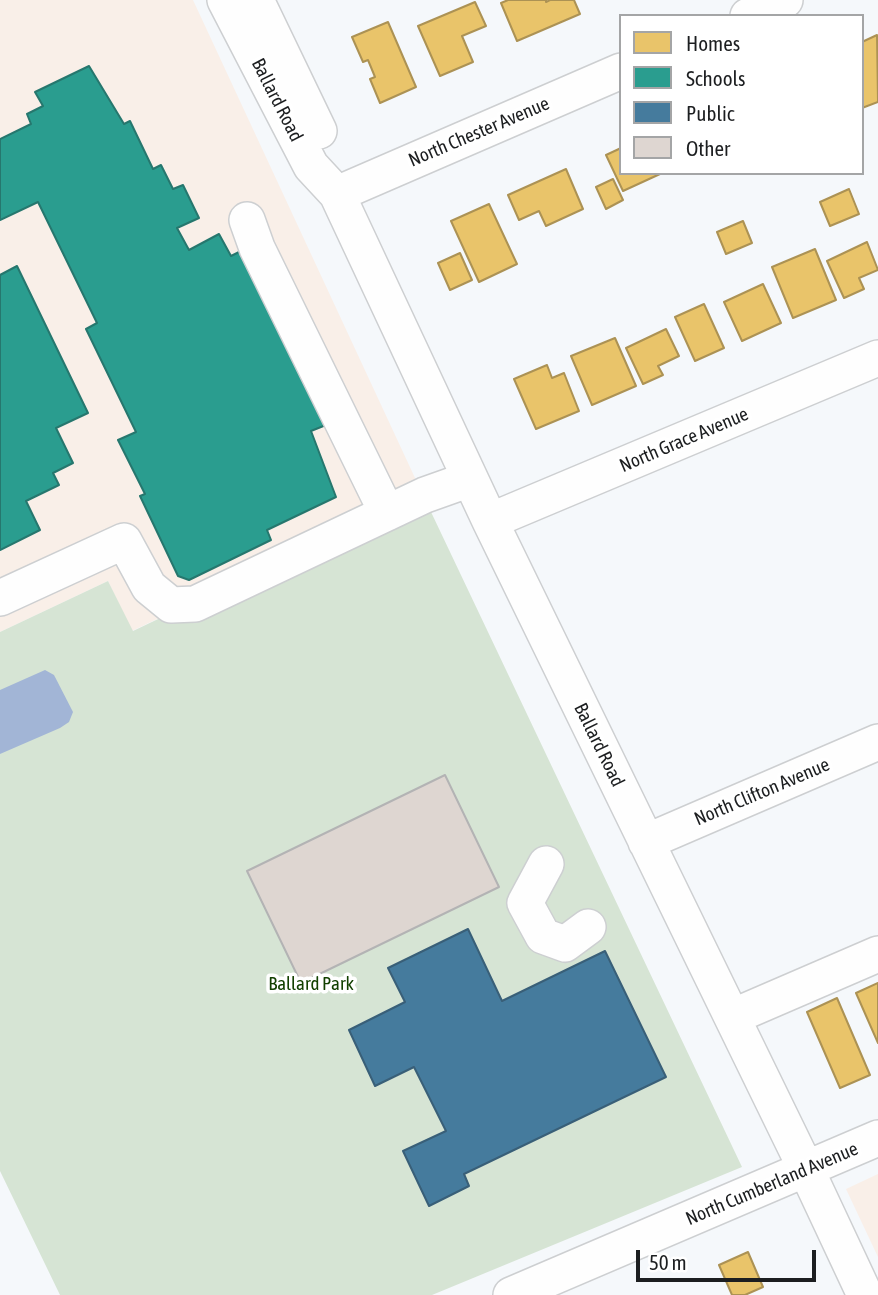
<!DOCTYPE html>
<html>
<head>
<meta charset="utf-8">
<style>
  body { margin:0 }
  #map { position:relative; width:878px; height:1295px; overflow:hidden; background:#f5f8fb; font-family:"Asap Condensed",sans-serif }
  canvas { display:block }
  .legend { position:absolute; left:619px; top:14px; width:245px; height:161px; box-sizing:border-box; background:#fff; border:2px solid #a4a5a6; margin:0; padding:9px 12px; list-style:none; font-size:21px; color:#1c1e20 }
  .legend li { display:flex; align-items:center; gap:14px; height:35px }
  .legend b { width:35px; border:2px solid #a4a5a6 }
  .scale { position:absolute; left:636px; top:1250px; width:180px; height:32px; box-sizing:border-box; border:4px solid #1c1e20; border-top:0; padding-left:9px; font-size:21px; line-height:24px; white-space:nowrap; color:#1c1e20; -webkit-text-stroke:5px #fff; paint-order:stroke }
</style>
</head>
<body>
<div id="map">
<canvas width="878" height="1295"></canvas>
<ul class="legend">
<li><b style="height:19px;background:#e9c46a"></b>Homes</li>
<li><b style="height:19px;background:#2a9d8f"></b>Schools</li>
<li><b style="height:19px;background:#457b9d"></b>Public</li>
<li><b style="height:19px;background:#ded6d1"></b>Other</li>
</ul>
<div class="scale">50 m</div>
</div>
<script>
const ctx = document.querySelector('canvas').getContext('2d');
ctx.lineJoin = 'round';
function fill(path, color) { ctx.fillStyle = color; ctx.fill(path, 'evenodd'); }
const poly = rows => new Path2D(rows.map(r => 'M' + r).join(''));
function stroke(path, color, width, dash) { ctx.strokeStyle = color; ctx.lineWidth = width; ctx.lineCap = dash ? 'butt' : 'round'; ctx.setLineDash(dash || []); ctx.stroke(path); }
function drawText(font, color, halo, rows, align = 'center') {
  ctx.font = font + ' "Asap Condensed",sans-serif'; ctx.lineWidth = 7; ctx.setLineDash([]); ctx.textBaseline = 'middle'; ctx.strokeStyle = halo; ctx.fillStyle = color; for (const [text, x, y, turn = 0] of rows) {
    ctx.save(); ctx.translate(x, y); ctx.rotate((+turn || 0) * Math.PI / 180); ctx.textAlign = isNaN(turn) ? turn : align; if (halo) ctx.strokeText(text, 0, 0); ctx.fillText(text, 0, 0); ctx.restore();
  }
}
const education = poly([
  [0,0,193,0,422,493,132,631,108,581,0,632],
  [878,1174,878,1257,846,1189]
]);
const green = poly([
  [422,493,742,1167,432,1295,60,1295,0,1171,0,632,108,581,133,631]
]);
const water = poly([
  [45,670,54,675,73,712,69,722,60,728,0,754,0,690]
]);
const homes = poly([
  [508,0,546,0,546,2,550,0,574,0,580,14,517,41,501,3,508,0],
  [475,2,486,26,462,36,473,62,440,76,418,26,475,2],
  [388,22,416,87,380,103,370,79,375,77,368,60,363,62,352,37,388,22],
  [877,35,878,102,862,108,862,42,877,35],
  [621,148,621,173,660,174,623,191,606,155,621,148],
  [566,169,583,209,546,226,539,211,519,220,508,195,566,169],
  [613,179,623,200,606,209,596,187,613,179],
  [849,189,859,214,830,226,820,202,849,189],
  [489,204,517,264,479,282,451,221,489,204],
  [743,221,752,243,726,254,717,232,743,221],
  [867,242,878,270,859,278,864,289,844,298,827,261,867,242],
  [815,249,836,300,793,318,772,267,815,249],
  [460,253,472,280,450,290,438,263,460,253],
  [763,284,781,323,742,341,724,302,763,284],
  [704,304,724,348,695,361,675,317,704,304],
  [666,329,679,356,658,366,663,375,643,384,626,348,666,329],
  [615,338,636,386,592,405,571,356,615,338],
  [547,365,552,378,564,373,579,411,536,429,514,379,547,365],
  [878,983,878,1043,856,993,878,983],
  [837,998,870,1075,840,1088,807,1012,837,998],
  [748,1252,763,1287,745,1295,732,1295,719,1265,748,1252]
]);
const schools = poly([
  [89,66,124,124,130,121,153,169,161,165,173,189,183,185,199,218,177,228,189,250,219,234,231,256,243,250,326,425,311,431,336,497,267,530,271,540,189,580,178,576,140,496,145,494,118,440,136,432,86,329,97,323,38,202,0,220,0,139,31,124,27,114,43,106,35,92,89,66],
  [17,266,88,413,56,428,73,463,53,473,59,485,26,501,40,530,0,550,0,275,17,266]
]);
const public = poly([
  [468,929,502,1001,605,951,666,1077,464,1174,469,1186,429,1206,403,1151,446,1131,414,1067,375,1086,349,1030,405,1002,388,968,468,929]
]);
const building = poly([
  [445,775,499,887,301,983,247,871,445,775]
]);
const minor = poly([
  [225,0,311,166,337,194,490,521,806,1169,865,1295],
  [256,0,319,131],
  [748,16,785,0],
  [337,194,621,71],
  [247,220,257,248,387,513],
  [490,521,878,358],
  [0,598,124,541,149,587,171,605,195,604,425,495,470,479],
  [646,842,878,742],
  [546,864,525,903,543,936,565,944,588,927],
  [732,1017,878,954],
  [511,1295,878,1138]
]);
const streetNames = [
  ["Ballard Road",277,100,63],
  ["North Chester Avenue",479,132,-23],
  ["North Grace Avenue",684,440,-23],
  ["Ballard Road",599,745,64],
  ["North Clifton Avenue",762,792,-23],
  ["North Cumberland Avenue",772,1184,-23]
];
const parkNames = [
  ["Ballard Park",311,984]
];
fill(education, '#f9efe8');
fill(green, '#d6e4d4');
fill(water, '#a2b5d6');
fill(homes, '#e9c46a');
stroke(homes, '#ac9254', 2);
fill(schools, '#2a9d8f');
stroke(schools, '#26776e', 2);
fill(public, '#457b9d');
stroke(public, '#395f78', 2);
fill(building, '#ded6d1');
stroke(building, '#b3b3b4', 2);
stroke(minor, '#cdcfd1', 38);
stroke(minor, '#fefefe', 35);
drawText('19px', '#1c1e20', '#fff', streetNames);
drawText('19px', '#124000', '#fff', parkNames);
</script>
</body>
</html>
